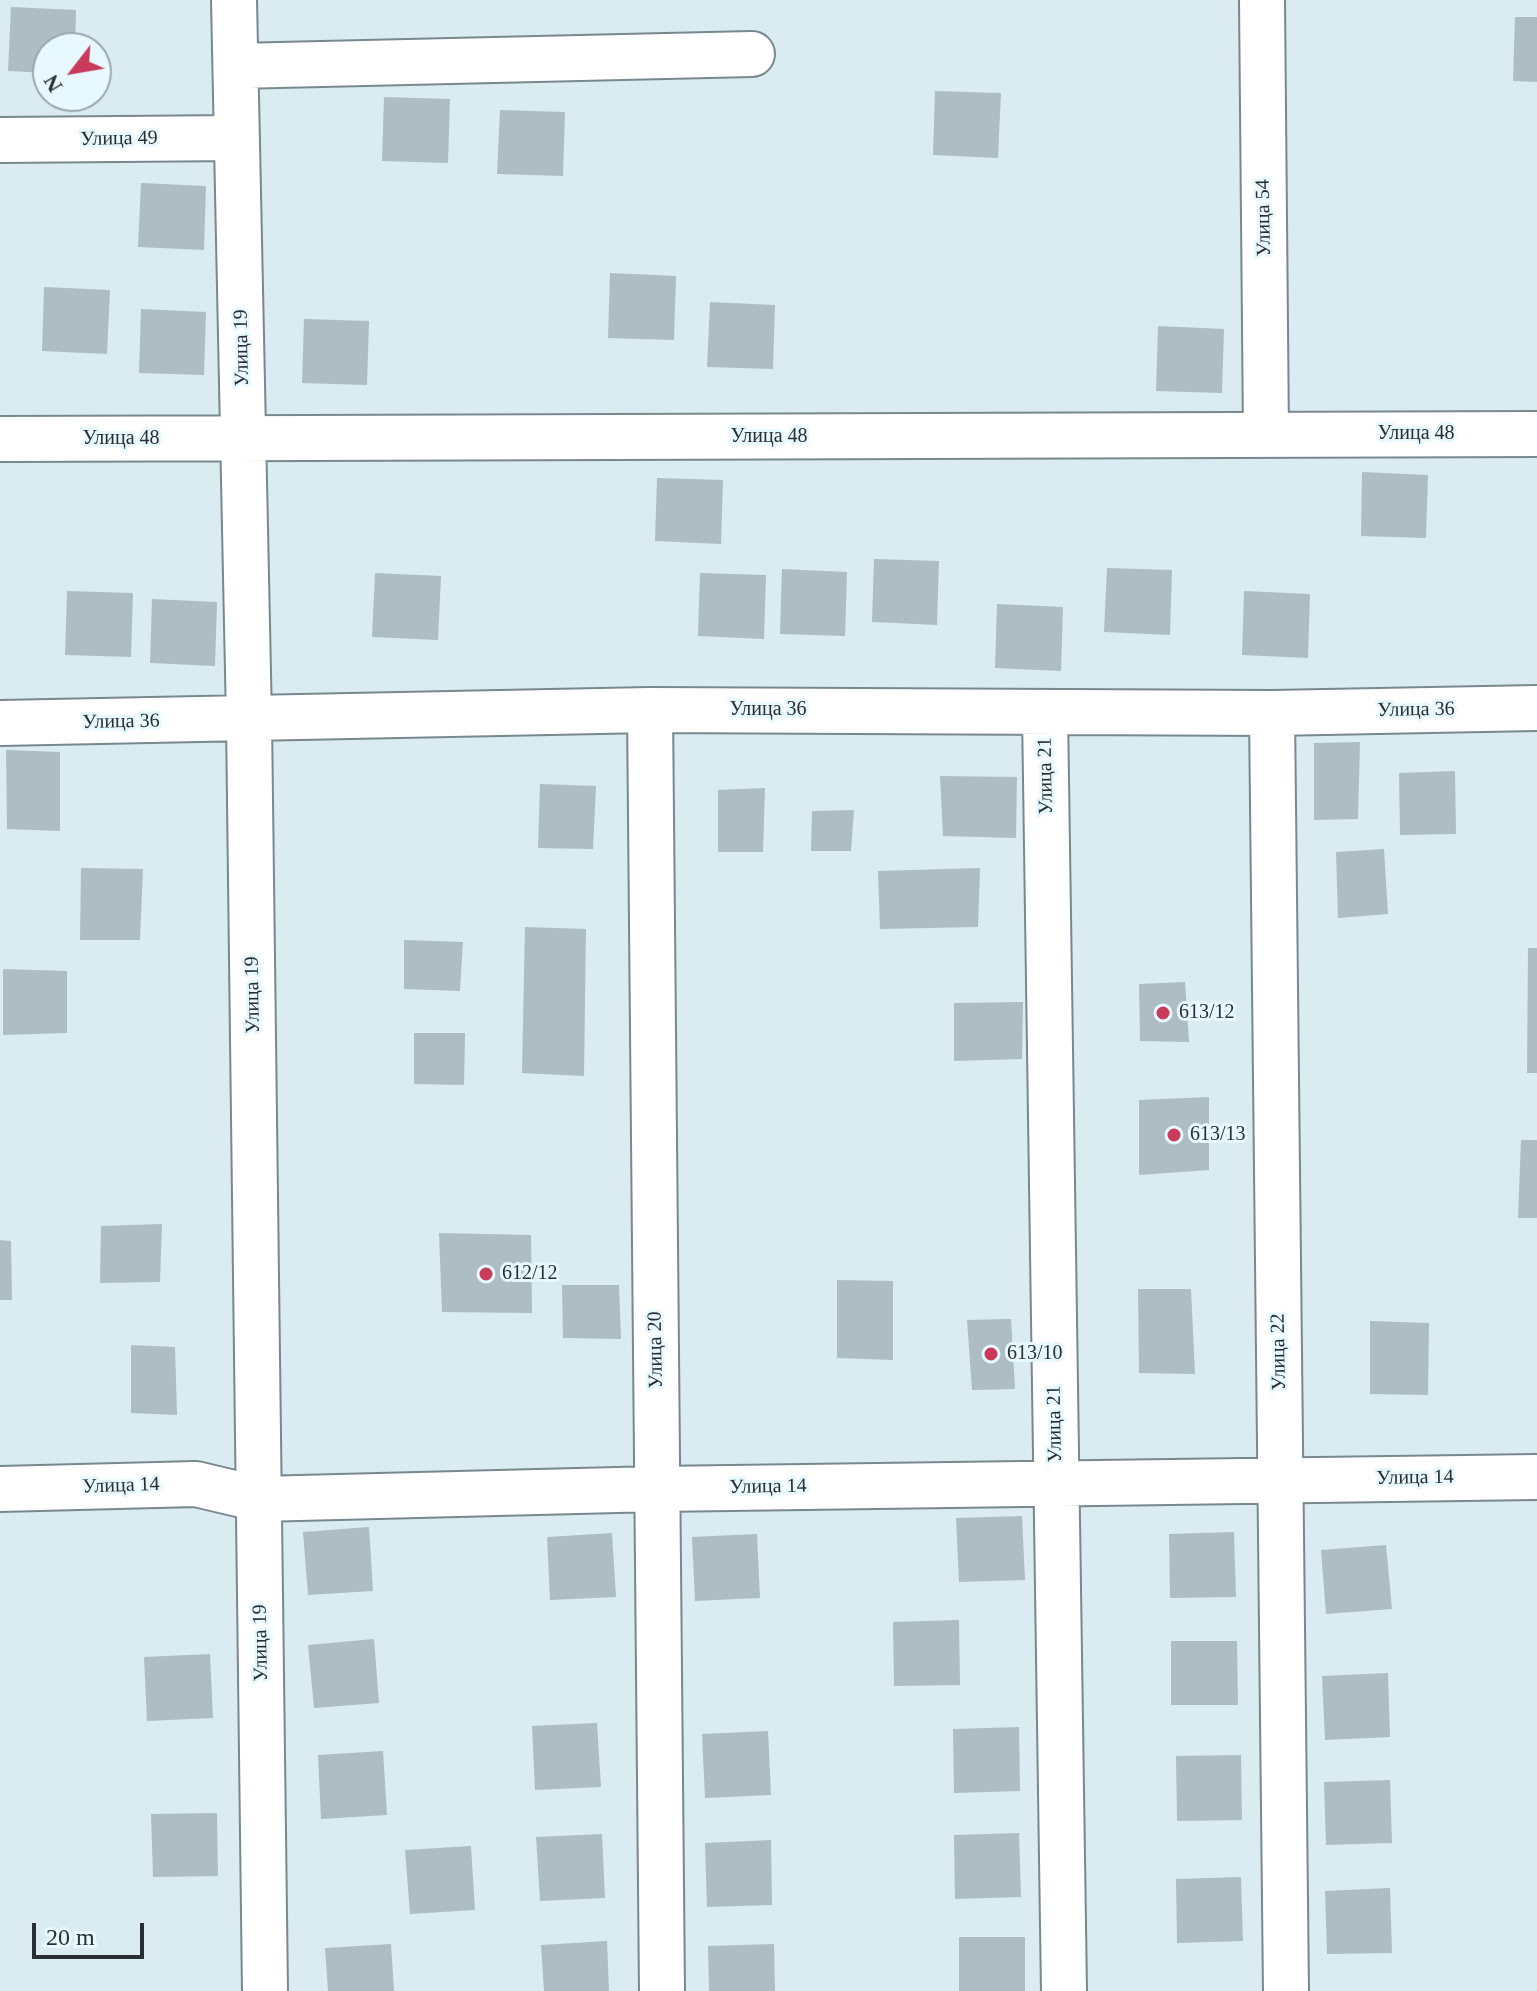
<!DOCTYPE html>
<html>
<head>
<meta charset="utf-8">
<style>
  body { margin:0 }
  #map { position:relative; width:1537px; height:1991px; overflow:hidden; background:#daebf1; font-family:Georgia,serif }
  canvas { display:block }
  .north { position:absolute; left:32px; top:32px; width:80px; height:80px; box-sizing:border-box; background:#e7f8ff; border:2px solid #9ba7ad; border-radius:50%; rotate:239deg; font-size:22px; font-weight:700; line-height:32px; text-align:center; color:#282e31 }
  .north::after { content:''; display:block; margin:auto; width:28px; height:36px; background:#ca3a5b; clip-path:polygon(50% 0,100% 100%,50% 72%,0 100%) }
  .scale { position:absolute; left:32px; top:1923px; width:112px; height:36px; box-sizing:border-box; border:4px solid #282e31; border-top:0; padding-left:10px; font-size:24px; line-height:28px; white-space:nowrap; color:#282e31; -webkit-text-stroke:6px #e7f8ff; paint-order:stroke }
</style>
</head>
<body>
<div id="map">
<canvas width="1537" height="1991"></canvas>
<div class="north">N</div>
<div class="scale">20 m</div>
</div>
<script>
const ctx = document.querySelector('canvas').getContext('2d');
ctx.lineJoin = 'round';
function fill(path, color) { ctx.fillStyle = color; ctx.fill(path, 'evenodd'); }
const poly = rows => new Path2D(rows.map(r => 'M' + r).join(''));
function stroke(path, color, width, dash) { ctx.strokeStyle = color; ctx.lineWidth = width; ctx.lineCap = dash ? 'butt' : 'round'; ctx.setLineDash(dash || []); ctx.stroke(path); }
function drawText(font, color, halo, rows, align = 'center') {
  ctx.font = font + ' Georgia,serif'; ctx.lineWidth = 6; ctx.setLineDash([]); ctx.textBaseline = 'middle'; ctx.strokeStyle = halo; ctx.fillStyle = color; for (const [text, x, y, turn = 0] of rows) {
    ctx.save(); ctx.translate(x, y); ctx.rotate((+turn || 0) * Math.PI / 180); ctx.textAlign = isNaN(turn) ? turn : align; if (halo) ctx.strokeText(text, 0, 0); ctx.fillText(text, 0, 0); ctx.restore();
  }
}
const building = poly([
  [11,7,76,10,75,48,48,48,48,73,8,71],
  [1515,17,1537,17,1537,82,1513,81],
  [935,91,1001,93,998,158,933,155],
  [384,97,450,99,448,163,382,161],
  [500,110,565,112,563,176,497,174],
  [141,183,206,186,204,250,138,247],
  [610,273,676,276,674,340,608,338],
  [44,287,110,290,107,354,42,351],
  [710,302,775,305,773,369,707,367],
  [141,309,206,312,204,375,139,373],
  [304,319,369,321,367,385,302,383],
  [1158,326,1224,329,1222,393,1156,391],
  [1362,472,1428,475,1426,538,1361,536],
  [657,478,723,480,721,544,655,541],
  [874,559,939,561,937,625,872,622],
  [1107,568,1172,570,1170,635,1104,632],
  [782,569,847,572,845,636,780,634],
  [375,573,441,576,438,640,372,637],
  [700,573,766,575,764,639,698,636],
  [67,591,133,593,131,657,65,655],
  [1244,591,1310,594,1308,658,1242,655],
  [152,599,217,602,215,666,150,663],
  [997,604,1063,607,1061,671,995,668],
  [1360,742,1358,819,1314,820,1314,743],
  [6,750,60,752,60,831,7,829],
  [1455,771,1456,834,1400,835,1399,773],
  [940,776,1017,777,1016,838,943,836],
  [540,784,596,786,593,849,538,848],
  [765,788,763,852,718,852,718,790],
  [854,810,851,851,811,851,812,811],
  [1384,849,1388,914,1338,918,1336,852],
  [81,868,143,869,140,940,80,940],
  [980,868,978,927,880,929,878,871],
  [525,927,586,929,584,1076,522,1073],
  [404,940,463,942,460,991,404,989],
  [1528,948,1537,948,1537,1073,1527,1073],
  [3,969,67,971,67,1033,3,1035],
  [1185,982,1189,1042,1140,1041,1139,984],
  [1023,1002,1022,1059,954,1061,954,1003],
  [414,1033,465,1033,464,1085,414,1084],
  [1209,1097,1209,1170,1139,1175,1139,1100],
  [1521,1140,1537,1140,1537,1218,1518,1218],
  [162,1224,160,1282,100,1283,101,1226],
  [439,1233,531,1235,532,1313,442,1312],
  [0,1240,11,1241,12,1300,0,1300],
  [837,1280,893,1281,893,1360,837,1358],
  [562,1285,619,1285,621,1339,563,1338],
  [1138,1289,1191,1289,1195,1374,1139,1373],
  [1011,1319,1015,1389,972,1390,967,1320],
  [1370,1321,1429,1323,1428,1395,1370,1394],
  [131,1345,175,1347,177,1415,131,1413],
  [1022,1516,1025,1580,959,1582,956,1518],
  [369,1527,373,1591,308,1595,303,1532],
  [1234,1532,1236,1597,1170,1598,1169,1534],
  [612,1533,616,1597,550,1600,547,1537],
  [757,1534,760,1598,695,1601,692,1537],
  [1386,1545,1392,1609,1326,1614,1321,1550],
  [959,1620,960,1685,894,1686,893,1622],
  [374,1639,379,1703,314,1708,308,1645],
  [1171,1641,1237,1641,1238,1705,1171,1705],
  [210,1654,213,1718,147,1721,144,1657],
  [1388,1673,1390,1737,1325,1740,1322,1676],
  [597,1723,601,1787,535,1790,532,1726],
  [1019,1727,1020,1791,954,1793,953,1729],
  [768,1731,771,1795,705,1798,702,1734],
  [383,1751,387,1815,321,1819,318,1755],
  [1241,1755,1242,1820,1177,1821,1176,1756],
  [1390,1780,1392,1843,1326,1845,1324,1782],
  [217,1813,218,1876,153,1877,151,1814],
  [1019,1833,1021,1897,955,1899,954,1835],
  [602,1834,605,1898,540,1901,536,1837],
  [771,1840,772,1905,707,1907,705,1843],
  [471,1846,475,1910,410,1914,405,1850],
  [1241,1877,1243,1941,1177,1943,1176,1879],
  [1390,1888,1392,1953,1327,1954,1325,1891],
  [959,1937,1025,1937,1025,1991,959,1991],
  [607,1941,609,1991,544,1991,541,1945],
  [391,1944,394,1991,328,1991,325,1948],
  [774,1944,775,1991,709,1991,708,1946]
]);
const minor = poly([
  [234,0,249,720,265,1991],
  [1262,0,1266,435],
  [236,66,752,54],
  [0,140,237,138],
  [0,439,1537,434],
  [650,710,662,1991],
  [1045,712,1064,1991],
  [1272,713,1286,1991],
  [0,723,650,710,1272,713,1537,708],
  [0,1489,196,1484,259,1499,657,1489,1537,1477]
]);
const markers = [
  [1163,1013,8,"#ca3a5b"],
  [1174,1135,8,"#ca3a5b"],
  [486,1274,8,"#ca3a5b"],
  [991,1354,8,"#ca3a5b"]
];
const streetNames = [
  ["Улица 49",119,139,-1],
  ["Улица 54",1264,218,-91],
  ["Улица 19",242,348,-91],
  ["Улица 48",1416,434],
  ["Улица 48",769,437],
  ["Улица 48",121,439],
  ["Улица 36",768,710],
  ["Улица 36",1416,710,-1],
  ["Улица 36",121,722,-1],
  ["Улица 21",1046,776,-91],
  ["Улица 19",253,995,-91],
  ["Улица 20",656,1350,-91],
  ["Улица 22",1279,1352,-91],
  ["Улица 21",1055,1424,-91],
  ["Улица 14",1415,1478,-1],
  ["Улица 14",121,1486,-2],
  ["Улица 14",768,1487,-1],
  ["Улица 19",261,1643,-91]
];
const poiNames = [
  ["613/12",1179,1013],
  ["613/13",1190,1135],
  ["612/12",502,1274],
  ["613/10",1007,1354]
];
fill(building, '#adbdc3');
stroke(minor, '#78888e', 48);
stroke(minor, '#fff', 44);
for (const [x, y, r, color] of markers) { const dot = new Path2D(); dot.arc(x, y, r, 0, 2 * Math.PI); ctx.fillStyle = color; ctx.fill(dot); stroke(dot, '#e7f8ff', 3); }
drawText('20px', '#282e31', '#e7f8ff', streetNames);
drawText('20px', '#282e31', '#e7f8ff', poiNames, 'left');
</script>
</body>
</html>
